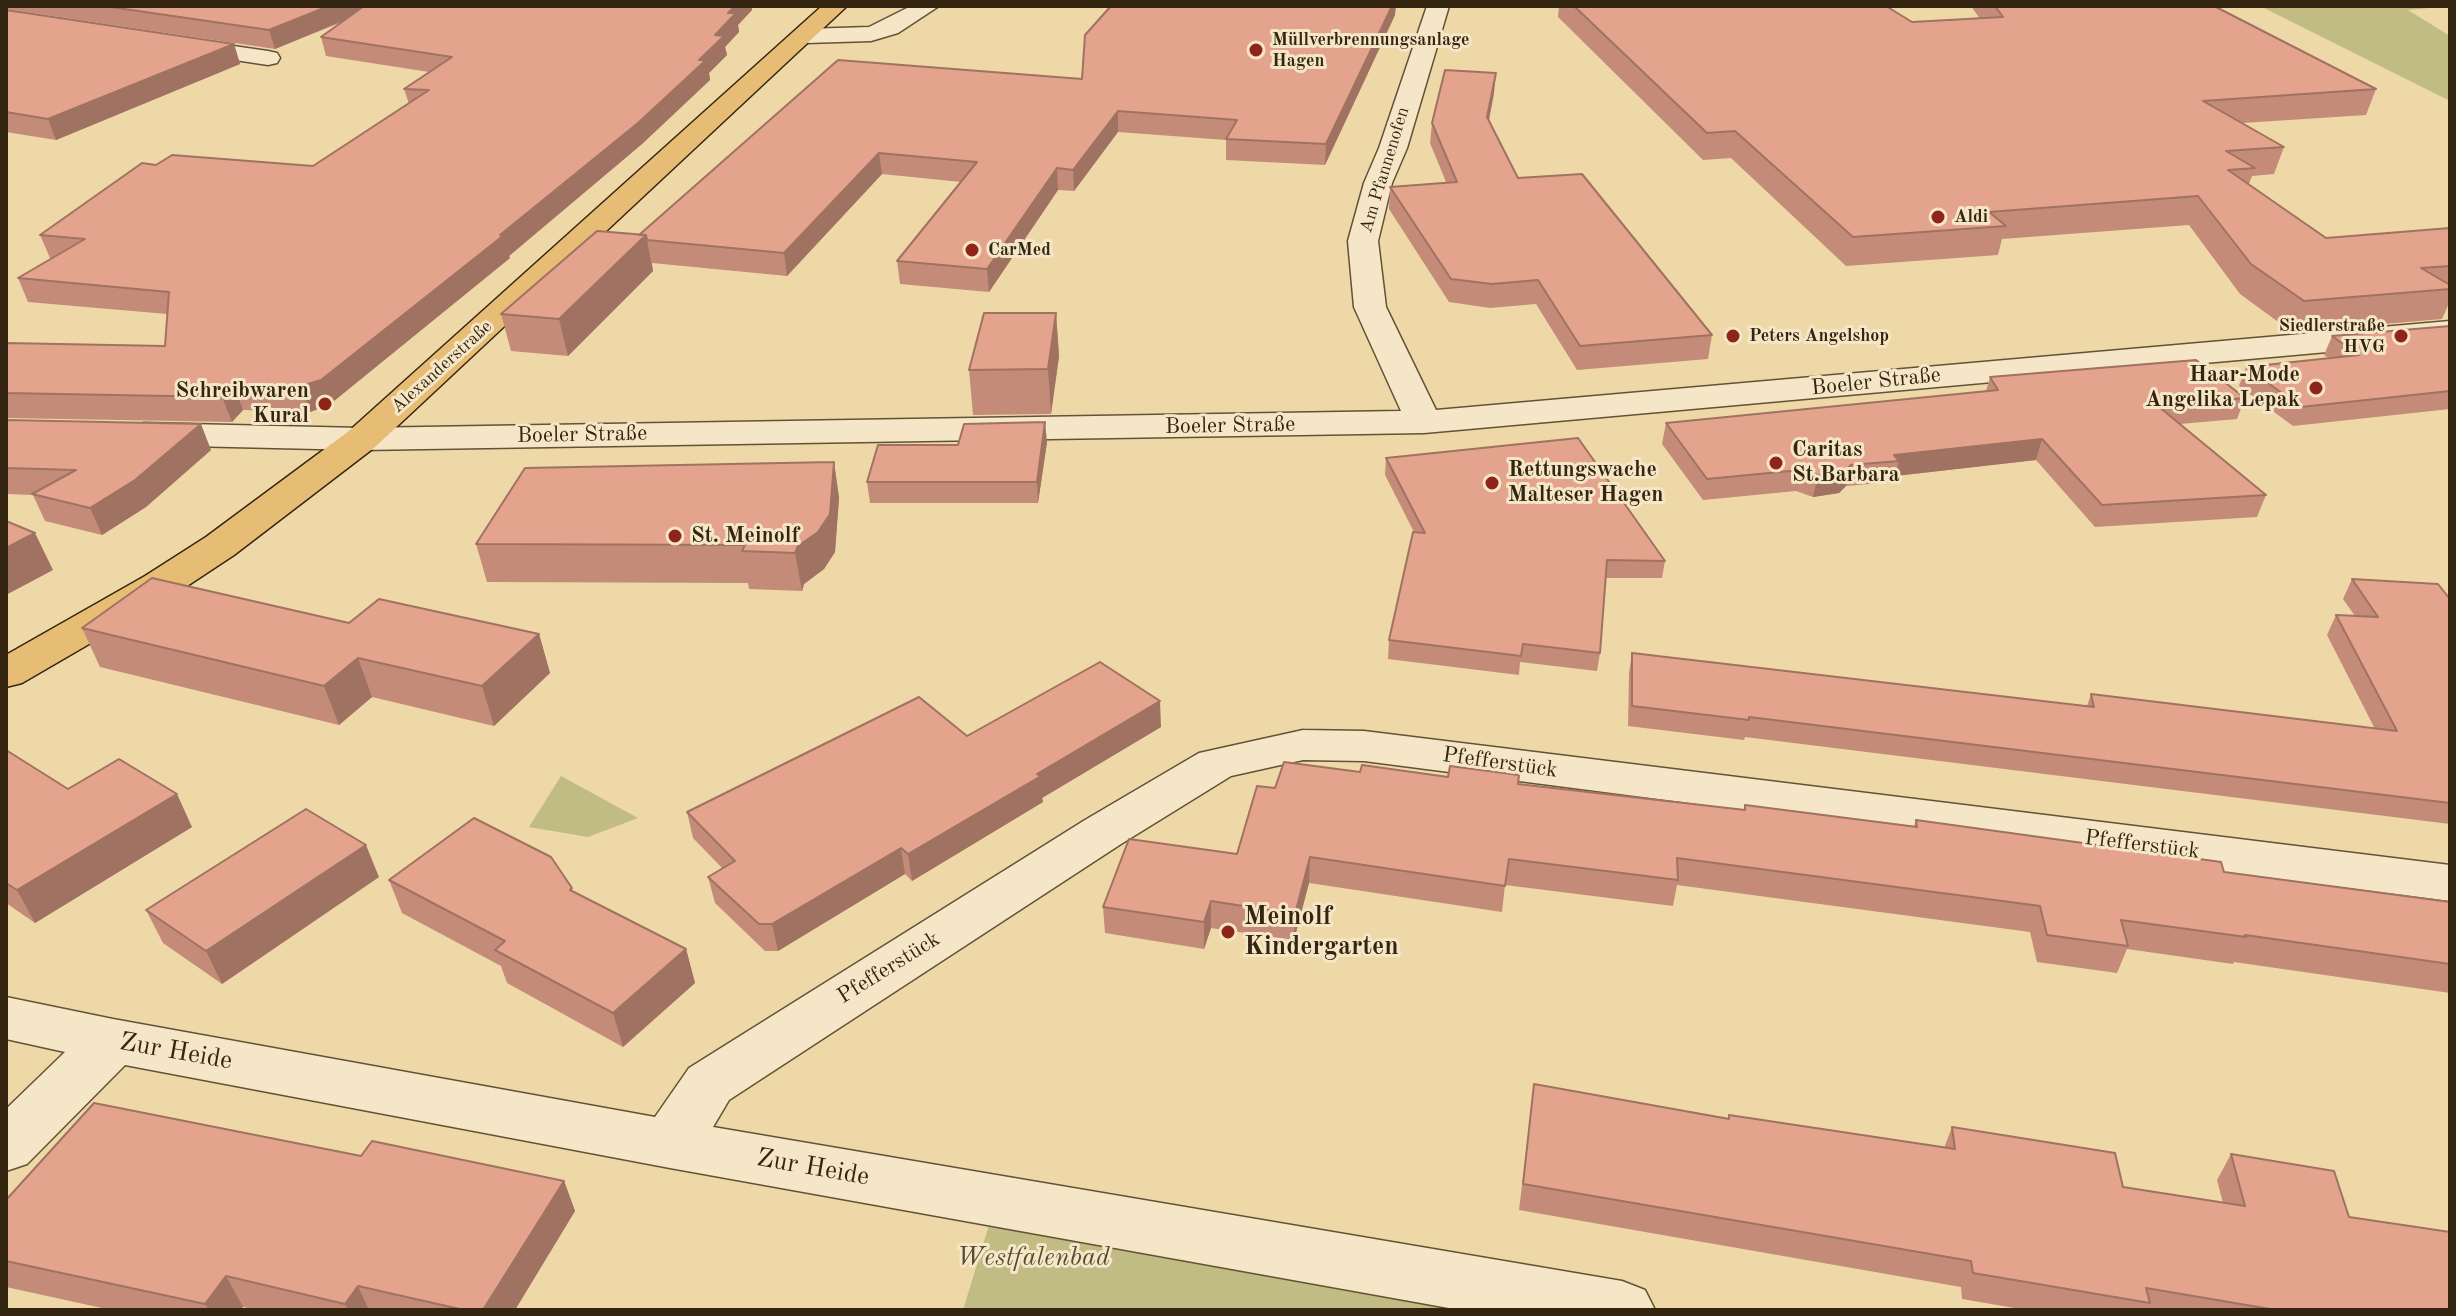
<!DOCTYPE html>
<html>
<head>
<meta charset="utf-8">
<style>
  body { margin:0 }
  #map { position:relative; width:2456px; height:1316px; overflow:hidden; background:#eed8a8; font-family:"Old Standard TT",serif }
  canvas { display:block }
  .frame { position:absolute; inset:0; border:8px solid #342510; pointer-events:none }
</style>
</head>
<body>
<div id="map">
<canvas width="2456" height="1316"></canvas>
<div class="frame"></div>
</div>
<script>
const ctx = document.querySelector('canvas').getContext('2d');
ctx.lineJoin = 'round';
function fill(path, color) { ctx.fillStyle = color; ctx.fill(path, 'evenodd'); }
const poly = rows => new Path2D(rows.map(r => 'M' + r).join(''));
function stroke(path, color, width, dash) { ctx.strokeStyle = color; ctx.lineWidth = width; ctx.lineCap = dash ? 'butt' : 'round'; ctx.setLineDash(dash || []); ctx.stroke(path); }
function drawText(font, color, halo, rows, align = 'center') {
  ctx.font = font + ' "Old Standard TT",serif'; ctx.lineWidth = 6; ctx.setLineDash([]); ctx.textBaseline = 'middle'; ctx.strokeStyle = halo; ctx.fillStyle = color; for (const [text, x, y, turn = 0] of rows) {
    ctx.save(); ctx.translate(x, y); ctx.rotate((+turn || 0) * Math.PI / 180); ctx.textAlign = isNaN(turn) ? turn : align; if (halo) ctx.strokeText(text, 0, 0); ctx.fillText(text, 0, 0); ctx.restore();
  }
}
const green = poly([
  [2260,6,2450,6,2408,10,2450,36,2450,101],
  [561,776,638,818,588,837,529,827],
  [997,1199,1622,1310,963,1310]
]);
const minor = poly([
  [911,6,939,6,898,33,871,41,806,43,798,41,794,36,798,31,806,29,869,27,911,6],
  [1427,6,1449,6,1407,148,1392,183,1378,241,1386,307,1436,410,2450,321,2450,341,1424,433,362,450,144,445,131,442,126,434,131,426,144,423,362,428,1401,411,1354,307,1348,241,1364,183,1379,148,1427,6],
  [178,38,268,51,277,53,280,58,277,63,268,65,169,50,166,45,169,40,178,38],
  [1303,730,1364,731,2450,865,2450,901,1364,761,1303,760,1231,776,1121,844,729,1100,713,1127,1622,1281,1645,1290,1655,1310,1460,1310,670,1168,125,1065,27,1164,6,1171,6,1109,65,1052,6,1039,6,997,113,1019,655,1117,689,1068,1085,820,1199,753,1303,730]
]);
const major = poly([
  [822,6,847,6,375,447,234,555,175,594,22,683,6,687,6,655,145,576,206,537,349,431,822,6]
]);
const wall = poly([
  [6,6,752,6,752,10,738,25,739,32,725,47,727,55,709,73,710,80,642,144,509,256,510,258,329,405,310,412,243,410,232,422,6,418,6,343,165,346,167,314,28,302,18,278,52,258,50,258,40,235,156,165,313,166,409,104,404,89,429,72,326,56,321,37,342,22,275,49,6,9],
  [1559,6,1886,6,1912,22,1980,19,1971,6,2214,6,2376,89,2366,115,2243,123,2284,147,2274,174,2252,176,2249,184,2326,238,2450,228,2450,301,2442,319,2292,332,2240,294,2189,225,2002,239,1998,255,1846,266,1731,158,1703,160,1558,17],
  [6,10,234,44,240,64,56,140,6,132],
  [1395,15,1325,165,1226,160,1226,140,1118,132,1074,191,1058,190,989,292,900,284,897,261,961,182,882,174,787,276,652,263,653,271,568,356,511,351,501,314,639,235,1082,79],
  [1494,93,1489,121,1518,178,1712,335,1708,359,1577,370,1536,304,1490,308,1449,302,1389,209,1390,187,1446,182,1430,143,1432,123],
  [1056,313,1059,356,1051,414,973,415,969,370],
  [2450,326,2450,409,2293,426,2239,386,2246,367,2329,358,2324,355,2332,336],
  [1990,377,2245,398,2237,419,2180,424,2266,495,2257,517,2095,527,2036,460,1895,476,1894,482,1846,486,1839,493,1813,497,1796,491,1703,500,1662,444,1666,423,1986,391],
  [6,420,211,450,146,507,102,535,45,521,33,495,6,494],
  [1047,442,1038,503,870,503,867,482,958,445],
  [1386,458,1665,561,1662,578,1606,578,1600,653,1597,671,1520,662,1519,675,1388,659,1389,640,1414,532,1385,475],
  [834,462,839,498,835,552,824,569,804,584,802,591,749,589,748,583,487,582,476,544],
  [2352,579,2450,599,2450,824,1745,737,1744,740,1628,726,1629,673,1632,653,2087,706,2091,694,2375,729,2327,635,2336,615,2355,616,2343,599],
  [349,623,539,634,550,673,494,726,372,697,339,725,100,667,82,628],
  [1161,727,1042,798,1043,802,912,881,905,874,778,951,765,951,715,903,708,877,723,869,693,838,687,812,967,736],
  [6,750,68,789,192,827,35,923,6,903],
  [1360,772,1448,777,1744,810,1745,805,1914,826,1916,820,2224,872,2450,902,2450,993,2234,962,2233,964,2127,949,2117,973,2037,962,2030,932,1677,885,1673,906,1505,885,1502,912,1309,883,1294,940,1211,928,1204,949,1105,933,1103,907,1237,854,1275,788],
  [379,877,222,984,163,943,146,910],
  [389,880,573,892,686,949,695,983,623,1047,507,983,501,966,402,913],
  [1534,1084,1728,1118,1729,1115,1944,1148,1952,1127,2123,1187,2223,1203,2217,1180,2231,1154,2349,1217,2450,1310,2026,1310,1962,1299,1961,1287,1519,1210],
  [361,1156,564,1181,575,1211,515,1310,257,1310,243,1307,241,1310,111,1310,6,1287,6,1200]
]);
const shadedWall = poly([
  [329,6,362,6,364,12,275,49,269,30],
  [735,6,752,6,752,10,738,25,739,32,725,47,727,55,709,73,710,80,642,144,509,256,510,258,329,405,310,412,301,386,500,235,699,60,728,13],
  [1390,6,1396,6,1395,15,1325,165,1326,144],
  [234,44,240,64,56,140,48,119],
  [1496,73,1494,93,1485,138,1487,117],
  [1118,111,1118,132,1074,191,1073,170],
  [879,153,882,174,787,276,784,253],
  [1057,168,1058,190,989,292,987,269],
  [646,235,653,271,568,356,559,319],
  [1056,313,1059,356,1051,414,1048,369],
  [234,385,243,410,232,422,222,397],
  [1045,422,1047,442,1038,503,1037,482],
  [201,424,211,450,146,507,102,535,90,508],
  [2042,439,2036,460,1895,476,1899,461,1894,455],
  [834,462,839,498,835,552,824,569,804,584,802,591,795,553],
  [1851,465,1846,486,1839,493,1813,497,1818,475],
  [35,533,53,570,6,595,6,548],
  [539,634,550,673,494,726,482,686],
  [358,658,372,697,339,725,324,686],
  [1160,701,1161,727,1042,798,1043,802,912,881,908,854,1037,774],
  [177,794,192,827,35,923,17,890],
  [366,845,379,877,222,984,206,951],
  [901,848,905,874,778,951,772,924],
  [1310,857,1309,883,1294,940,1295,914],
  [1211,901,1211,928,1204,949,1204,922],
  [686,949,695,983,623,1047,613,1013],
  [564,1181,575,1211,515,1310,483,1310],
  [226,1276,243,1307,241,1310,209,1310,205,1304],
  [358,1286,369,1310,348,1310,345,1304]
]);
const building = poly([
  [104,6,329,6,269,30,104,6],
  [364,6,735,6,728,13,736,13,715,35,724,36,699,60,706,60,638,123,500,235,504,235,321,380,301,386,234,385,222,397,6,393,6,343,165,346,169,292,18,278,85,239,40,235,142,163,156,165,172,155,313,166,429,90,404,89,452,57,321,37,364,6],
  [1111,6,1392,6,1326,144,1226,139,1237,120,1118,111,1073,170,1057,168,987,269,897,261,977,162,879,153,784,253,647,240,646,235,639,235,838,60,1082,79,1085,35,1111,6],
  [1574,6,1886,6,1912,22,2003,17,1995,6,2214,6,2376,89,2203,101,2284,147,2226,151,2255,168,2228,170,2326,238,2450,228,2450,266,2421,268,2450,285,2450,289,2304,301,2251,264,2198,196,1989,212,2006,226,1853,237,1735,131,1707,133,1574,6],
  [6,10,234,44,48,119,6,112,6,10],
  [1445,70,1496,73,1487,117,1518,178,1582,174,1712,335,1580,346,1538,280,1492,284,1451,279,1390,187,1457,182,1432,123,1445,70],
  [597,231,646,235,559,319,501,314,597,231],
  [984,313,1056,313,1048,369,969,370,984,313],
  [2450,326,2450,391,2301,407,2246,367,2359,355,2332,336,2450,326],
  [2196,360,2245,398,2158,406,2266,495,2102,505,2042,439,1894,455,1899,461,1851,465,1844,472,1818,475,1800,470,1707,479,1666,423,1998,390,1990,377,2196,360],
  [6,420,201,424,135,480,90,508,32,494,76,470,6,468,6,420],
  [1045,422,1037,482,867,482,878,445,958,445,964,424,1045,422],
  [1578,438,1665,561,1607,560,1600,653,1523,644,1521,656,1389,640,1413,532,1425,533,1386,458,1578,438],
  [834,462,830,514,818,532,798,546,795,553,742,551,745,545,476,544,525,468,834,462],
  [6,521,35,533,6,548,6,521],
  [152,578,349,623,379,599,539,634,482,686,358,658,324,686,82,628,152,578],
  [2352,579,2438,584,2450,599,2450,803,1749,717,1749,720,1632,706,1632,653,2094,707,2091,694,2397,731,2336,615,2378,617,2352,579],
  [1100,662,1160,701,1037,774,1041,776,908,854,901,848,772,924,759,924,708,877,735,861,687,812,919,697,967,736,1100,662],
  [6,750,68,789,119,759,177,794,17,890,6,883,6,750],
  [1284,762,1360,772,1362,765,1448,777,1450,766,1519,775,1518,784,1745,810,1745,805,1917,827,1916,820,2221,862,2224,872,2450,902,2450,964,2245,935,2246,937,2121,920,2128,946,2047,935,2040,906,1677,858,1678,880,1509,859,1505,886,1310,857,1295,914,1211,901,1204,922,1103,907,1129,839,1237,854,1257,786,1275,788,1284,762],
  [306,809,366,845,206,951,146,910,306,809],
  [474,818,551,857,572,888,570,890,686,949,613,1013,495,950,505,941,389,880,474,818],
  [1534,1084,1729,1119,1729,1115,1955,1149,1952,1127,2115,1153,2123,1187,2245,1206,2231,1154,2334,1171,2349,1217,2450,1232,2450,1310,2276,1310,2146,1288,2150,1303,1973,1273,1971,1261,1523,1184,1534,1084],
  [94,1103,361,1156,372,1141,564,1181,483,1310,464,1310,358,1286,345,1304,226,1276,205,1304,6,1261,6,1200,94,1103]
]);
const markers = [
  [1256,50,8,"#8f2418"],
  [1938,217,8,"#8f2418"],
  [972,250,8,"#8f2418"],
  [1733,336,8,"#8f2418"],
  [2401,336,8,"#8f2418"],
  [2316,388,8,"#8f2418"],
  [325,404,8,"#8f2418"],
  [1776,463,8,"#8f2418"],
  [1492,483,8,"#8f2418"],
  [675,536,8,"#8f2418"],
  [1228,932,8,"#8f2418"]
];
const farPoinames = [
  ["Müllverbrennungsanlage",1272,40],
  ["Hagen",1272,61],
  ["Aldi",1954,217],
  ["CarMed",988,250],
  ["Siedlerstraße",2385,326,"right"],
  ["HVG",2385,347,"right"],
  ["Peters Angelshop",1749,336]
];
const farStreetnames = [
  ["Am Pfannenofen",1385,170,-73],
  ["Alexanderstraße",442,367,-42]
];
const poiNames = [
  ["Haar-Mode",2300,375,"right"],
  ["Angelika Lepak",2300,400,"right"],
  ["Schreibwaren",309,391,"right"],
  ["Kural",309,416,"right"],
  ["Caritas",1792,450],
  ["St.Barbara",1792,475],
  ["Rettungswache",1508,470],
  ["Malteser Hagen",1508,495],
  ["St. Meinolf",691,536]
];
const streetNames = [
  ["Boeler Straße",1876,382,-6],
  ["Boeler Straße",1230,426,-1],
  ["Boeler Straße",582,435,-1],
  ["Pfefferstück",1500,763,8],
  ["Pfefferstück",2142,845,7],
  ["Pfefferstück",889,968,-32]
];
const nearPoinames = [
  ["Meinolf",1244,917],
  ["Kindergarten",1244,947]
];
const nearStreetnames = [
  ["Zur Heide",176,1052,10],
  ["Zur Heide",813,1168,10]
];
const nearParknames = [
  ["Westfalenbad",1033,1258]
];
fill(green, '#c0bc83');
stroke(minor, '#625236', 3);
stroke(major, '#342510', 3);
fill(minor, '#f4e6c6');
fill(major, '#e7bc74');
fill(wall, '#c48c78');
fill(shadedWall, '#a07262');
fill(building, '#e4a38c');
stroke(building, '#a07262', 2);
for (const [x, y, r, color] of markers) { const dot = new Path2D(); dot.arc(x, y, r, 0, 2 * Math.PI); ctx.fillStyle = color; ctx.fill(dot); stroke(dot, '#f4e6c6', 3); }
drawText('bold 18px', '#342510', '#f4e6c6', farPoinames, 'left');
drawText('18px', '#342510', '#f4e6c6', farStreetnames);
drawText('bold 22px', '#342510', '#f4e6c6', poiNames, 'left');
drawText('22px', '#342510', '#f4e6c6', streetNames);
drawText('bold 26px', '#342510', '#f4e6c6', nearPoinames, 'left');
drawText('26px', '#342510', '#f4e6c6', nearStreetnames);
drawText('italic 26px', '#574b2d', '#f4e6c6', nearParknames);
</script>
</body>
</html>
